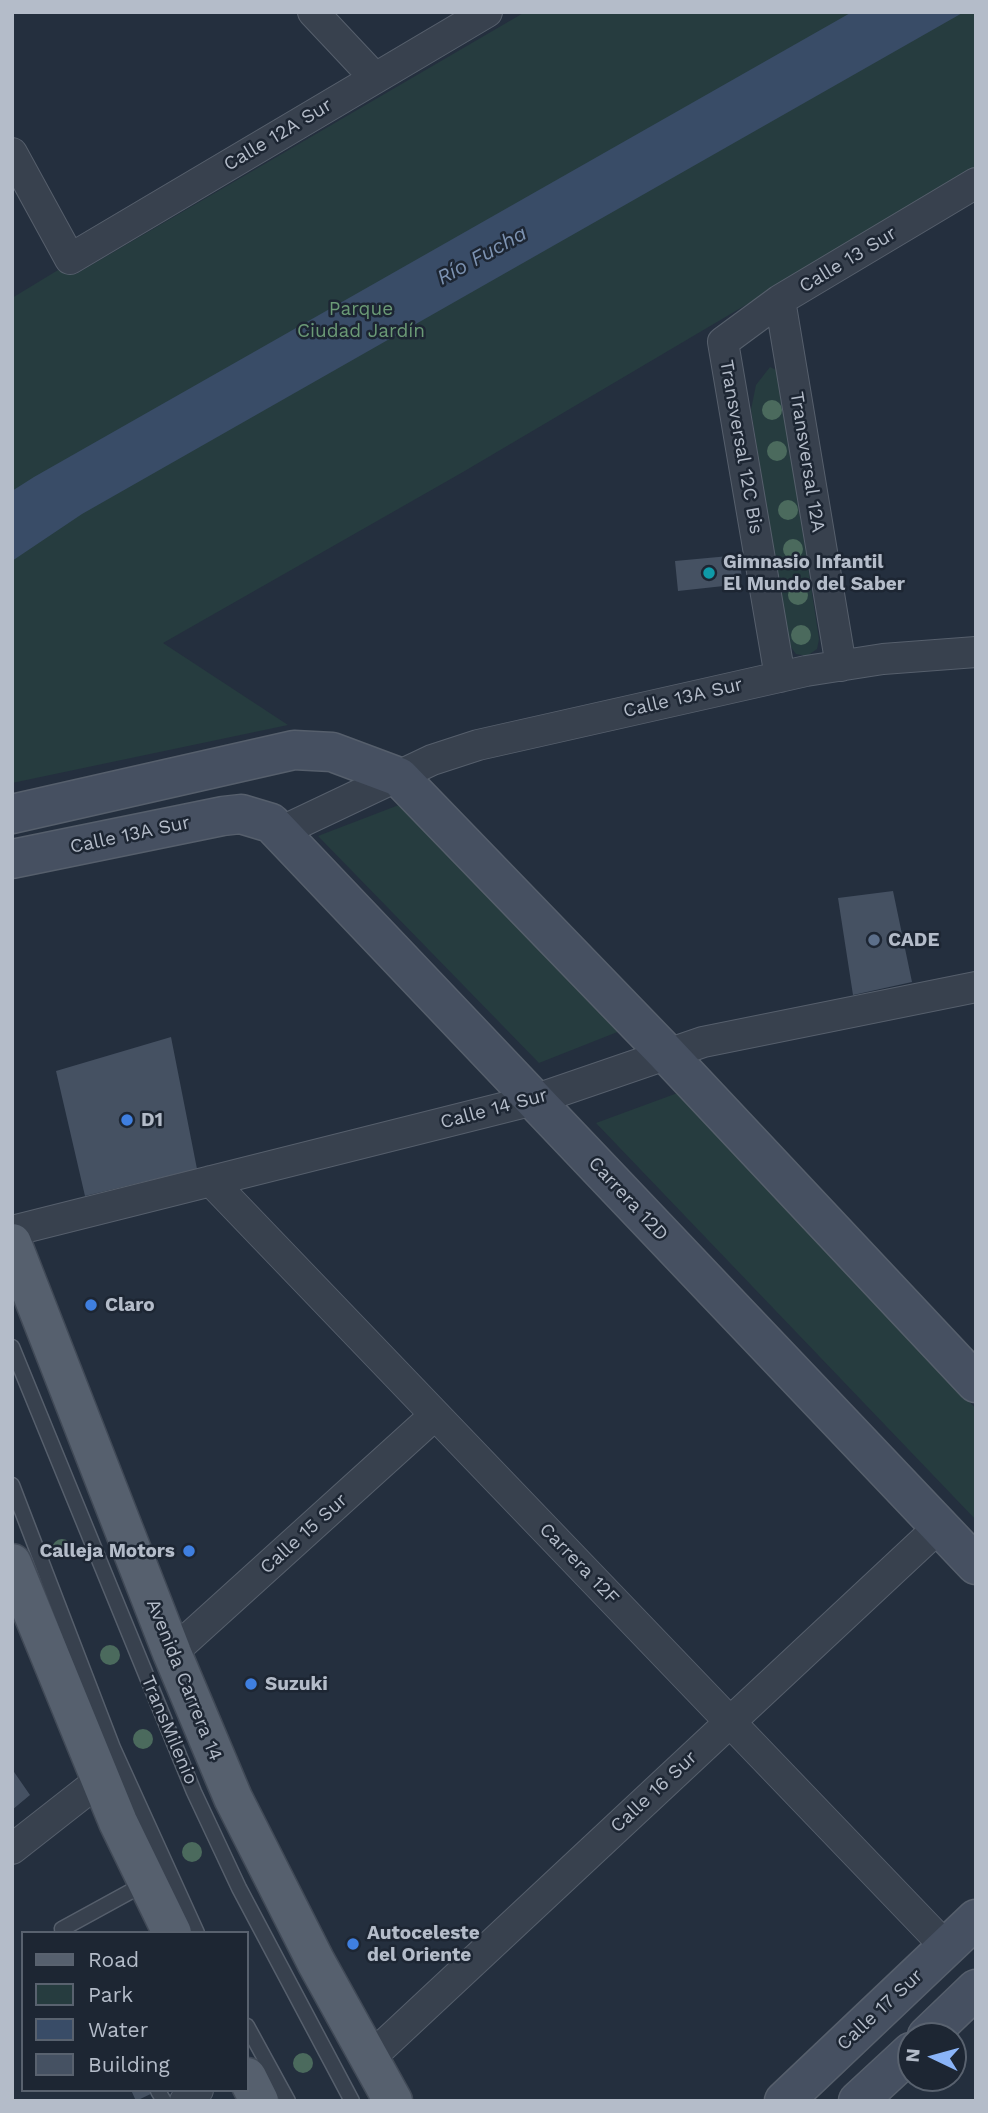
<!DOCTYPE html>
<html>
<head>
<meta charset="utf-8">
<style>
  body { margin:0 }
  #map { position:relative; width:988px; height:2113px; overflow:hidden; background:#242f3e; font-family:"Work Sans",sans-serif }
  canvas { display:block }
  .frame { position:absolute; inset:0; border:14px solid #b4bcc9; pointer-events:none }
  .legend { position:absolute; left:21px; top:1931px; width:228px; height:161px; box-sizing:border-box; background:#1d2633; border:2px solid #59626f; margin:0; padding:9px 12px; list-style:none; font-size:21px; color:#b4bcc9 }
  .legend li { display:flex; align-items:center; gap:14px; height:35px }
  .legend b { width:35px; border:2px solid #59626f }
  .north { position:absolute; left:897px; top:2022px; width:70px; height:70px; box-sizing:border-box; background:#1d2633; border:2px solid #59626f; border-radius:50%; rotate:275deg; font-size:19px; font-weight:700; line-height:28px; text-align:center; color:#b4bcc9 }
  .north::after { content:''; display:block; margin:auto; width:24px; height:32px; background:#8ab4f8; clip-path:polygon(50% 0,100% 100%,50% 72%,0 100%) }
</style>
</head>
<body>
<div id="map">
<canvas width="988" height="2113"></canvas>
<div class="frame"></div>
<ul class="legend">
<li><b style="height:9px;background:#56606e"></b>Road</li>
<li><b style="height:19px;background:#263c3f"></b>Park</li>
<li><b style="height:19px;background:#394c67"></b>Water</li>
<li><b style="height:19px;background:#455162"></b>Building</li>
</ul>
<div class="north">N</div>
</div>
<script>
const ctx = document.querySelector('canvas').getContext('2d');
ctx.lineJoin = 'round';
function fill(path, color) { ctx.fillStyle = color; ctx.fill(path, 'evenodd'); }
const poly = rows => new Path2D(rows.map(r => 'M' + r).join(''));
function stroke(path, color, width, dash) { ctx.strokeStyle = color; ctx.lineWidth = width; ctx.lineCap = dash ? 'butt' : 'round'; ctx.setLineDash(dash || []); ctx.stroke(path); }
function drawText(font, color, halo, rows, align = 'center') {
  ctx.font = font + ' "Work Sans",sans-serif'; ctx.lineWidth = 5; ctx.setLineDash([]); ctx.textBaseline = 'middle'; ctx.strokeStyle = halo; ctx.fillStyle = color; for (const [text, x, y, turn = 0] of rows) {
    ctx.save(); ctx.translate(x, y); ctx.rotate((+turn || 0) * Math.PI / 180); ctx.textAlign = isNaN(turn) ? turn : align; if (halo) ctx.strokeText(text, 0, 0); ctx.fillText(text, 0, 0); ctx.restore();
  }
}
const green = poly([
  [525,12,976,12,976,169,463,472,163,643,288,725,12,783,12,298,68,264,76,274],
  [770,367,778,371,819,639,817,649,807,656,796,654,788,643,751,410,756,385],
  [412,800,630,1027,539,1063,318,836],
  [683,1091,976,1409,976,1520,596,1123]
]);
const water = poly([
  [852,12,964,12,82,514,12,561,12,491,34,477]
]);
const building = poly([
  [740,555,742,584,678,591,675,561],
  [893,891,912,982,853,995,838,898],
  [171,1037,197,1169,85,1196,56,1071],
  [12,1769,30,1795,12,1810],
  [131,2090,159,2090,136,2101]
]);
const lane = poly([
  [12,1347,194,1792,239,1888,352,2101],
  [12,1485,113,1748,197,1933],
  [63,1933,62,1929,146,1883],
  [247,2026,288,2101],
  [158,2091,164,2101]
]);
const street = poly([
  [313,12,375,78],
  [12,153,70,259,487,12],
  [780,300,841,666],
  [780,677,723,342,780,300,976,183],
  [280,832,432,760,478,745,806,671,883,659,976,652],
  [211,1181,946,1947],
  [12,1231,534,1100,703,1042,976,987],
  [172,1653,435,1415],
  [12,1849,100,1780],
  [370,2058,939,1527],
  [185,2101,198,2090]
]);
const secondary = poly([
  [12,814,294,750,332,752,399,777,666,1053,976,1383],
  [12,859,223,816,241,814,271,823,976,1565],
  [927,2036,976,1989],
  [784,2101,976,1919],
  [858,2101,911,2052]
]);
const primary = poly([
  [12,1243,172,1653,233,1798,316,1962,393,2101],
  [12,1563,118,1822,172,1933],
  [247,2077,259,2101]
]);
const trees = [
  [772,410],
  [777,451],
  [788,510],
  [793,549],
  [798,595],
  [801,635],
  [62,1549],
  [110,1655],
  [143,1739],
  [192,1852],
  [303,2063]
];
const markers = [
  [709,573,7,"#0f9aa8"],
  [874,940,7,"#5c6f8a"],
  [127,1120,7,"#3f7fe0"],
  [91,1305,7,"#3f7fe0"],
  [189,1551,7,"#3f7fe0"],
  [251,1684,7,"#3f7fe0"],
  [353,1944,7,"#3f7fe0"]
];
const streetNames = [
  ["Calle 12A Sur",278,135,-31],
  ["Calle 13 Sur",848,260,-31],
  ["Transversal 12C Bis",741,447,80],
  ["Transversal 12A",807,462,81],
  ["Calle 13A Sur",683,698,-13],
  ["Calle 13A Sur",130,835,-12],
  ["Calle 14 Sur",494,1109,-15],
  ["Carrera 12D",628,1199,47],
  ["Calle 15 Sur",304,1534,-42],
  ["Carrera 12F",579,1564,46],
  ["Avenida Carrera 14",184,1680,68],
  ["TransMilenio",169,1730,67],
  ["Calle 16 Sur",654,1792,-43],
  ["Calle 17 Sur",880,2010,-43]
];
const parkNames = [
  ["Parque",361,309],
  ["Ciudad Jardín",361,331]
];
const poiNames = [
  ["Gimnasio Infantil",723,562],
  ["El Mundo del Saber",723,584],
  ["CADE",888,940],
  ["D1",141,1120],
  ["Claro",105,1305],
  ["Calleja Motors",175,1551,"right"],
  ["Suzuki",265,1684],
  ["Autoceleste",367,1933],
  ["del Oriente",367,1955]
];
const waterNames = [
  ["Río Fucha",482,256,-29]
];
fill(green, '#263c3f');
fill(water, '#394c67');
fill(building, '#455162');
stroke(lane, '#565f6c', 17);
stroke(street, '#565f6c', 32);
stroke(secondary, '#565f6c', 41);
stroke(primary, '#414a57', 41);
stroke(lane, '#38414e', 14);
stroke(street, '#38414e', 30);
stroke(secondary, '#465061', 38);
stroke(primary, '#56606e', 38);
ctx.fillStyle = '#4b6a5d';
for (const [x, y] of trees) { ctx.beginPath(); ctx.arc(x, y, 10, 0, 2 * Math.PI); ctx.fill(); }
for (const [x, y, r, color] of markers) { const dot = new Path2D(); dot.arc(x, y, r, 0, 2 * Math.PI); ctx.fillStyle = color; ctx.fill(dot); stroke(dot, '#1d2633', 2.5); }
drawText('19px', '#b4bcc9', '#1d2633', streetNames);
drawText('19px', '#6b9a76', '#1d2633', parkNames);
drawText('bold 19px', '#b4bcc9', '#1d2633', poiNames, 'left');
drawText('italic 21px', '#7c92b1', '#1d2633', waterNames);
</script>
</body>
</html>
